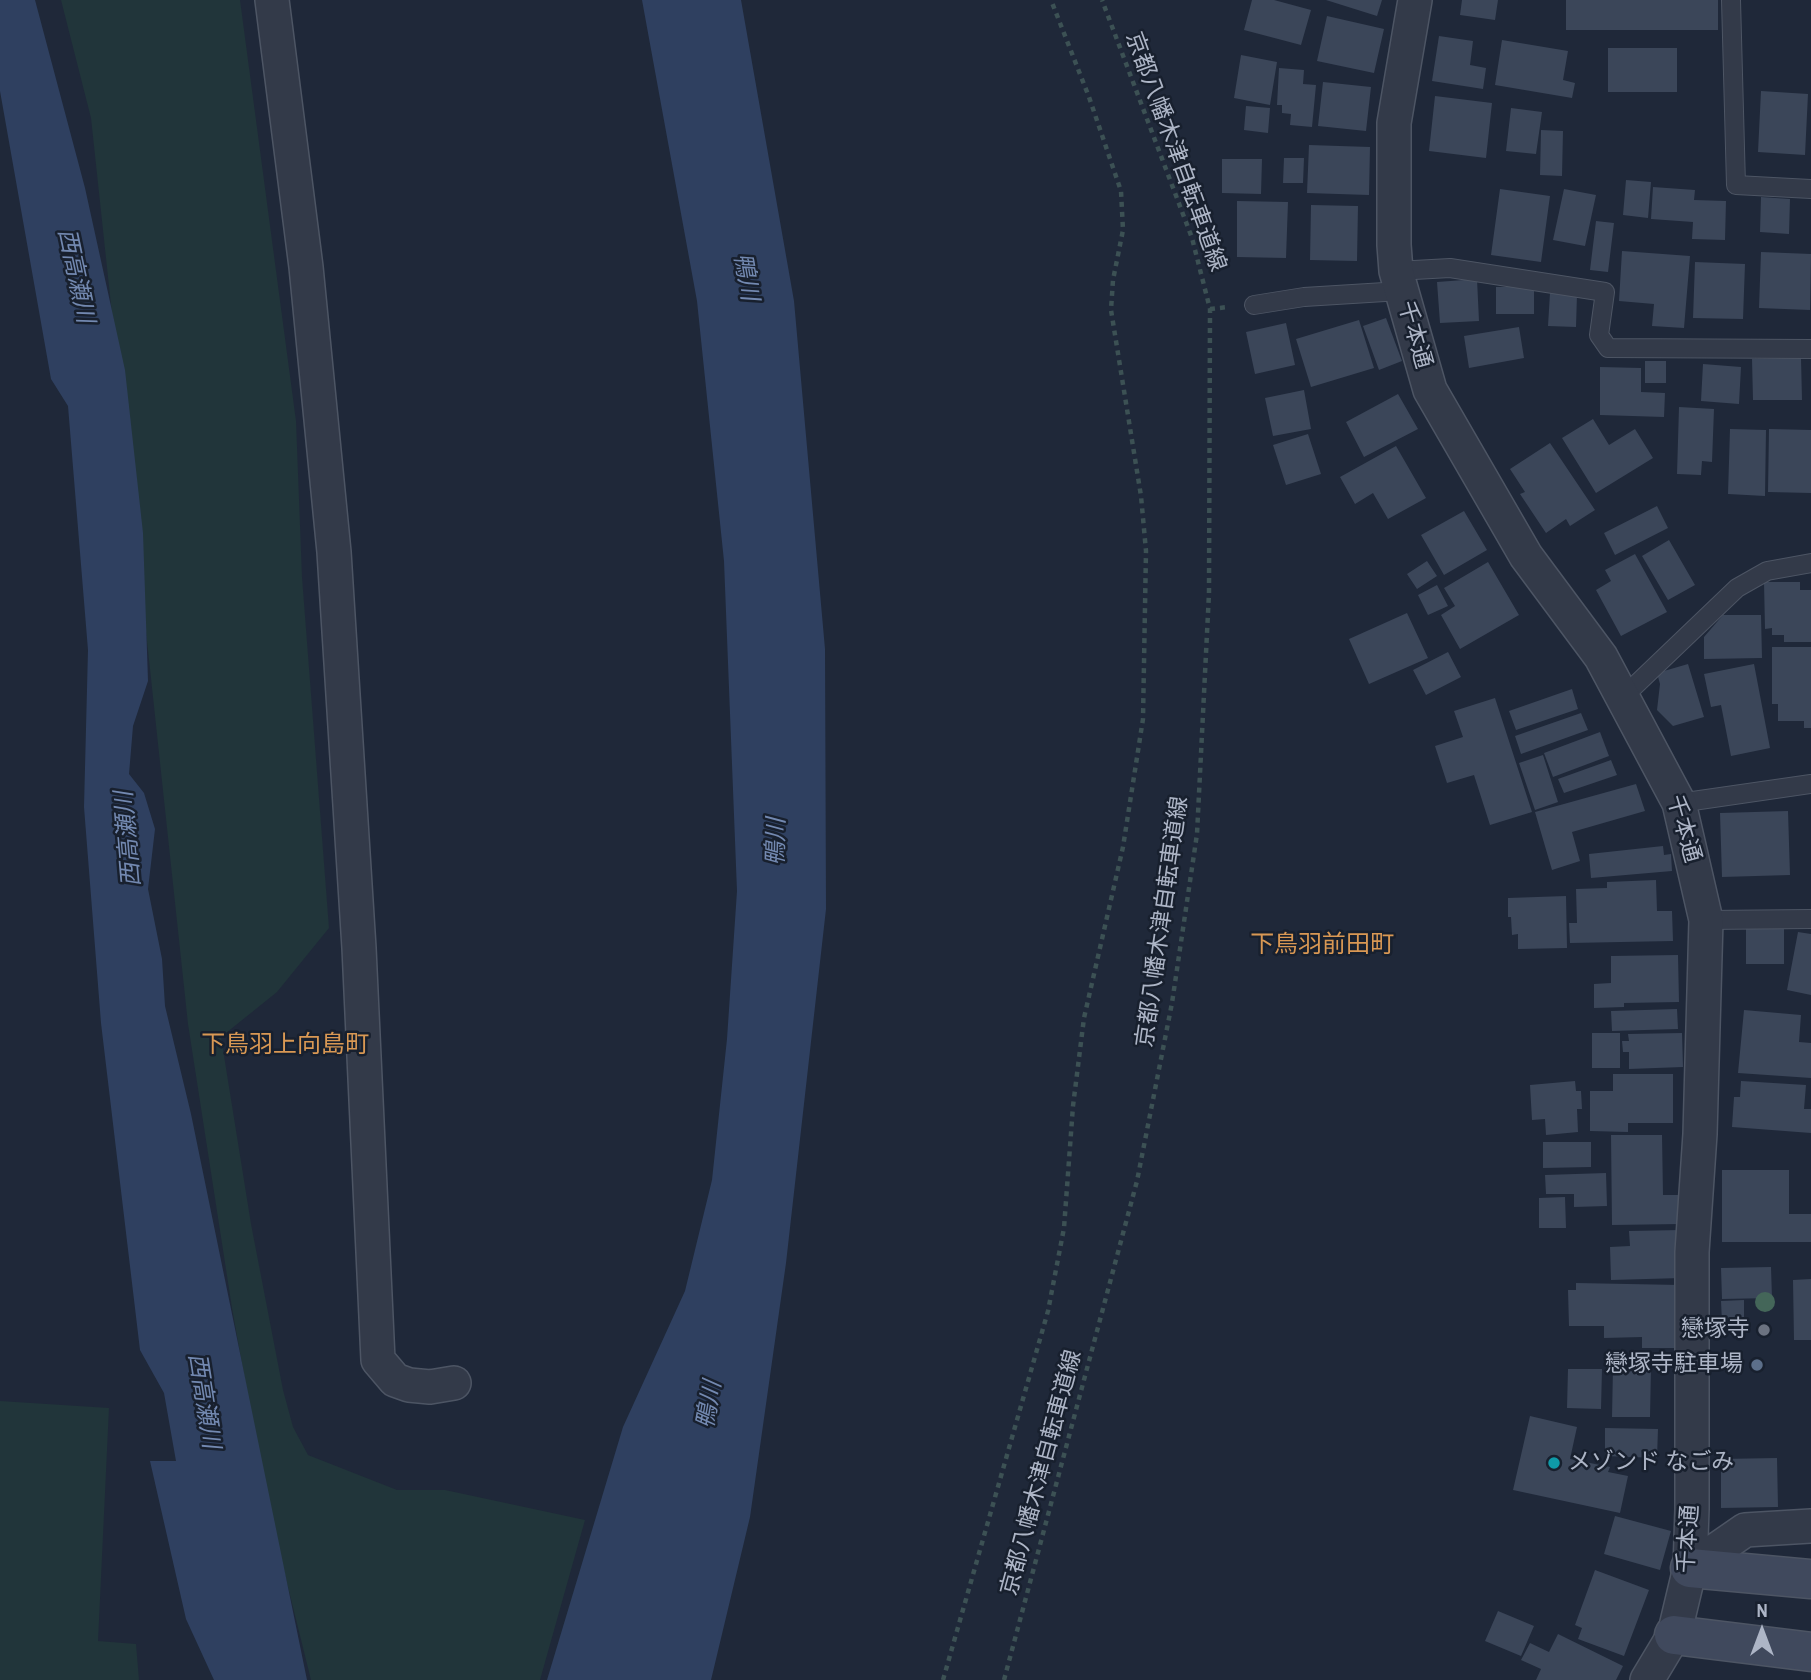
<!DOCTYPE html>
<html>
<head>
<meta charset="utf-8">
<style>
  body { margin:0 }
  #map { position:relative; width:1811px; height:1680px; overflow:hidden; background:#1f2839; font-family:"Archivo Narrow",sans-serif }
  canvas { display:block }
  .north { position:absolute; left:1727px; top:1596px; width:70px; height:70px; -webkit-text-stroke:5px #18202e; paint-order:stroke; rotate:0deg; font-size:19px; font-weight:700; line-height:28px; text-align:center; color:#adb5c6 }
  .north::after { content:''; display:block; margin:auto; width:24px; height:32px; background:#adb5c6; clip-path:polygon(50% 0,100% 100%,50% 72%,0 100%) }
</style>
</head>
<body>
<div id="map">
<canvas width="1811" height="1680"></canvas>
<div class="north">N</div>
</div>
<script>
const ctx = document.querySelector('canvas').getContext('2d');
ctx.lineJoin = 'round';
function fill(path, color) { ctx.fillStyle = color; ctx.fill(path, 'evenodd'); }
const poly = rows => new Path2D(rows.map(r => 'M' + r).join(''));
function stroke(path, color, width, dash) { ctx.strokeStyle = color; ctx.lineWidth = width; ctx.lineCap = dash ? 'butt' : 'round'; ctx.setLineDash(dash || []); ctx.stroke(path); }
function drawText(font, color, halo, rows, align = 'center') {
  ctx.font = font + ' "Archivo Narrow","Noto Sans JP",sans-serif'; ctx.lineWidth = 5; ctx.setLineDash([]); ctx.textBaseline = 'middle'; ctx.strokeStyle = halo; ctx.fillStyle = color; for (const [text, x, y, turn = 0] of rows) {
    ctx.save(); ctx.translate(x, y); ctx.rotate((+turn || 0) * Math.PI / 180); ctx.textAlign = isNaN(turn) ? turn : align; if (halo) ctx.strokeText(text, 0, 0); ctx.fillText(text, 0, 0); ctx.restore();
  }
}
const green = poly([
  [61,0,240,0,296,421,302,577,329,928,277,992,221,1037,251,1224,283,1390,293,1427,308,1455,397,1490,445,1490,585,1520,540,1680,311,1680,266,1498,232,1308,188,1024,91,118],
  [0,1401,109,1408,98,1641,136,1644,139,1680,0,1680]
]);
const water = poly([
  [0,0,35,0,85,188,125,370,143,533,148,681,133,726,129,774,144,793,155,829,148,889,162,959,165,1006,191,1114,307,1680,214,1680,186,1619,150,1461,176,1461,164,1393,140,1350,101,1023,84,807,88,650,68,406,51,379,0,91],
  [642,0,741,0,794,301,825,649,826,909,786,1263,750,1517,711,1680,547,1680,623,1427,685,1291,712,1180,727,1039,737,891,724,561,697,301]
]);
const building = poly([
  [1252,0,1274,0,1311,10,1301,45,1244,30],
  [1326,0,1382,0,1377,16],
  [1462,0,1498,0,1495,20,1460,15],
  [1566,0,1718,0,1718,30,1566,30],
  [1327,16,1384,29,1374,73,1317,61],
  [1439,36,1473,41,1470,65,1486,68,1483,89,1432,81],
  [1502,40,1568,51,1563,80,1575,83,1572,98,1495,85],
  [1608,48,1677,48,1677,92,1608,92],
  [1241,55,1277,62,1270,105,1234,98],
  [1279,68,1304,70,1303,84,1316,85,1312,127,1290,125,1291,114,1282,113,1282,105,1277,105],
  [1323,82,1371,87,1366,131,1318,126],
  [1761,91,1808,94,1805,155,1758,152],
  [1435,96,1492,103,1486,158,1429,151],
  [1246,106,1270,108,1268,133,1244,130],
  [1511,108,1542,112,1536,154,1506,151],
  [1541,130,1563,131,1562,176,1540,175],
  [1309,145,1370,147,1369,195,1307,193],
  [1284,158,1304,158,1303,183,1283,183],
  [1222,159,1262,159,1261,194,1222,193],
  [1626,180,1651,182,1648,218,1623,215],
  [1653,187,1695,190,1694,200,1726,201,1725,240,1692,239,1693,222,1651,219],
  [1500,189,1550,196,1541,262,1491,255],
  [1564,189,1596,195,1585,246,1553,240],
  [1761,197,1790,199,1789,234,1760,232],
  [1237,201,1288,202,1286,258,1237,257],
  [1311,205,1358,206,1357,261,1310,260],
  [1596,221,1614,223,1608,272,1590,270],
  [1622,251,1690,256,1684,328,1652,326,1654,304,1619,301],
  [1761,252,1811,254,1810,310,1759,308],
  [1695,262,1745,264,1743,319,1693,318],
  [1477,279,1479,321,1440,323,1437,282],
  [1496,287,1534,287,1534,314,1496,314],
  [1550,293,1577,294,1576,327,1548,326],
  [1386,318,1402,361,1379,370,1363,326],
  [1359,320,1374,368,1311,387,1296,339],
  [1286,323,1295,365,1255,374,1246,332],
  [1519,327,1524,358,1469,368,1464,336],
  [1801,358,1802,400,1753,400,1752,359],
  [1645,361,1666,361,1666,383,1645,383],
  [1703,364,1741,367,1739,404,1701,401],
  [1600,367,1641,368,1641,392,1665,393,1664,417,1600,415],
  [1304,390,1311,429,1273,436,1265,398],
  [1398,394,1418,429,1364,457,1346,422],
  [1679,407,1714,409,1712,462,1702,461,1701,475,1677,474],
  [1593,419,1609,445,1635,429,1653,458,1596,493,1562,438],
  [1730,429,1766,430,1765,496,1728,494],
  [1769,429,1811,430,1811,493,1768,492],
  [1308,434,1321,474,1286,485,1273,445],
  [1550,443,1595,510,1570,526,1566,519,1546,533,1520,494,1525,492,1510,469],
  [1396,446,1426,498,1388,519,1373,493,1355,504,1340,477],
  [1657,506,1668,528,1615,555,1604,533],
  [1464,511,1487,550,1444,575,1421,535],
  [1669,540,1695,585,1668,600,1642,556],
  [1635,554,1667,612,1621,636,1596,590,1611,581,1605,570],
  [1427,561,1437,576,1417,589,1407,574],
  [1488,562,1519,615,1460,649,1441,615,1455,606,1444,588],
  [1764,582,1800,582,1800,590,1811,590,1811,642,1784,642,1784,635,1772,635,1772,628,1765,629],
  [1437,585,1448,606,1428,615,1418,595],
  [1407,613,1428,658,1369,684,1349,639],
  [1723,615,1761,615,1762,658,1704,659,1704,637],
  [1772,647,1811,647,1811,728,1804,728,1804,721,1778,721,1778,704,1772,704],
  [1448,652,1461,677,1426,695,1413,670],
  [1688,664,1704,717,1673,726,1657,710,1660,684,1657,673],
  [1754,664,1770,748,1731,756,1721,705,1711,707,1704,674],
  [1572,689,1578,709,1516,730,1509,711],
  [1495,698,1532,812,1490,825,1474,775,1447,783,1435,746,1463,737,1454,711],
  [1581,713,1588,730,1521,754,1515,736],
  [1600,732,1609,756,1553,777,1544,753],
  [1543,755,1558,802,1535,810,1519,763],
  [1611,760,1617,775,1564,793,1558,779],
  [1636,784,1645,811,1572,832,1580,861,1552,870,1535,812],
  [1788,811,1790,875,1722,877,1720,813],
  [1663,846,1664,855,1671,854,1672,871,1591,878,1589,854],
  [1656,880,1657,911,1672,911,1673,941,1570,943,1569,923,1577,923,1576,889,1607,888,1607,882],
  [1566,896,1567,948,1518,949,1518,934,1512,935,1511,917,1508,917,1508,898],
  [1746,928,1784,929,1784,964,1746,964],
  [1798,932,1811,934,1811,995,1787,990],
  [1678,955,1679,1002,1624,1003,1624,1007,1594,1008,1594,984,1611,983,1611,956],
  [1677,1009,1678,1029,1612,1031,1611,1011],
  [1744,1010,1801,1015,1799,1042,1811,1043,1811,1078,1738,1073],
  [1592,1033,1620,1033,1620,1068,1592,1068],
  [1682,1033,1683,1067,1629,1069,1629,1052,1623,1052,1622,1041,1629,1041,1628,1034],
  [1613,1074,1673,1074,1673,1123,1628,1123,1628,1132,1590,1131,1590,1091,1613,1091],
  [1575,1081,1576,1091,1581,1091,1582,1109,1577,1109,1578,1132,1546,1135,1545,1119,1532,1120,1530,1085],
  [1741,1081,1806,1085,1804,1109,1811,1109,1811,1133,1732,1127,1734,1097,1740,1097],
  [1611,1135,1662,1135,1663,1195,1681,1195,1681,1224,1612,1225],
  [1543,1142,1591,1142,1591,1167,1543,1168],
  [1722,1170,1789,1170,1789,1214,1811,1214,1811,1242,1722,1242],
  [1606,1173,1607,1206,1574,1207,1574,1194,1546,1194,1545,1175],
  [1565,1197,1566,1228,1539,1228,1539,1198],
  [1681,1230,1682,1278,1611,1280,1610,1247,1630,1246,1629,1231],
  [1771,1267,1772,1298,1722,1299,1721,1268],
  [1811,1279,1811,1340,1794,1340,1793,1280],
  [1576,1283,1680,1285,1681,1348,1642,1348,1642,1337,1604,1338,1604,1326,1569,1326,1568,1290,1576,1290],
  [1744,1300,1744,1322,1722,1322,1721,1301],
  [1613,1367,1651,1367,1650,1417,1612,1417],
  [1568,1369,1602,1369,1601,1409,1567,1408],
  [1530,1416,1577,1427,1570,1459,1610,1467,1608,1472,1628,1476,1620,1513,1513,1490],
  [1605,1428,1658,1429,1657,1458,1605,1456],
  [1777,1458,1778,1507,1721,1508,1721,1459],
  [1615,1516,1671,1531,1660,1570,1604,1554],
  [1595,1570,1649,1590,1624,1656,1578,1639,1582,1628,1575,1625],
  [1498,1611,1534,1626,1521,1656,1485,1641],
  [1558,1634,1623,1666,1616,1680,1536,1680,1541,1669,1521,1660,1530,1643,1549,1652]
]);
const path = poly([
  [1210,309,1228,307],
  [943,1680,1048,1311,1064,1228,1073,1106,1084,1018,1123,847,1143,719,1146,551,1141,496,1111,310,1113,280,1123,230,1121,191,1089,97,1051,0],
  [1004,1680,1137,1181,1172,1003,1197,834,1209,593,1210,309,1192,238,1102,0]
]);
const lane = poly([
  [1731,0,1736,185,1811,189],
  [1396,271,1450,268,1605,292,1599,335,1608,348,1811,349],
  [1254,305,1304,297,1401,291],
  [1623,697,1737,588,1767,571,1811,563],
  [1679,803,1811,784],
  [1706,920,1811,919]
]);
const street = poly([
  [272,0,306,267,334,552,359,948,378,1360,395,1380,409,1385,430,1387,454,1383],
  [1415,0,1394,123,1394,245,1396,271,1430,390,1526,556,1601,657,1679,803,1706,920,1700,1134,1692,1252,1692,1509,1690,1568,1674,1635,1647,1680],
  [1690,1568,1745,1530,1811,1526]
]);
const secondary = poly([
  [1690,1568,1811,1579],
  [1674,1635,1811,1652]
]);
const trees = [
  [1765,1302]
];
const markers = [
  [1764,1330,7,"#6b7280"],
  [1757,1365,7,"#5c6f8a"],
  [1554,1463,7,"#0f9aa8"]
];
const streetNames = [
  ["京都八幡木津自転車道線",1175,152,70],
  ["千本通",1414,335,74],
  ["千本通",1683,829,74],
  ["京都八幡木津自転車道線",1163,922,-82],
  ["京都八幡木津自転車道線",1042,1473,-75],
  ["千本通",1689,1539,-86]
];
const poiNames = [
  ["戀塚寺",1750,1330],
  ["戀塚寺駐車場",1743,1365],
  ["メゾンド なごみ",1568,1463,"left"]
];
const waterNames = [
  ["西高瀬川",75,276,78],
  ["鴨川",745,277,80],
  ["西高瀬川",129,839,-95],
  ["鴨川",777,842,-89],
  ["西高瀬川",203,1401,81],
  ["鴨川",710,1405,-80]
];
const neighbourhoodNames = [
  ["下鳥羽前田町",1322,946],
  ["下鳥羽上向島町",285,1046]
];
fill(green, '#21353a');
fill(water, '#2f4060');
fill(building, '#3b4659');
stroke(lane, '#4d5564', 20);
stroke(street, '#4d5564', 36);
stroke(secondary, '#4d5564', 41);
stroke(path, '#3c5154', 4.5, [5, 5]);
stroke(lane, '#333a49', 18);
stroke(street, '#333a49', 33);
stroke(secondary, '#40495d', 38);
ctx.fillStyle = '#446659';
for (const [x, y] of trees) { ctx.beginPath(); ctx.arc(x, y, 10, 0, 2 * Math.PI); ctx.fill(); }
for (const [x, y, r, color] of markers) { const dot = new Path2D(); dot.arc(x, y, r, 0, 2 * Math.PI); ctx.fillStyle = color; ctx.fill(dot); stroke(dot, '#18202e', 2.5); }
drawText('23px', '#adb5c6', '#18202e', streetNames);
drawText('23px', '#adb5c6', '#18202e', poiNames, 'right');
drawText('italic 24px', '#7389b1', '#18202e', waterNames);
drawText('24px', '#d99854', '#18202e', neighbourhoodNames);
</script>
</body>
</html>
